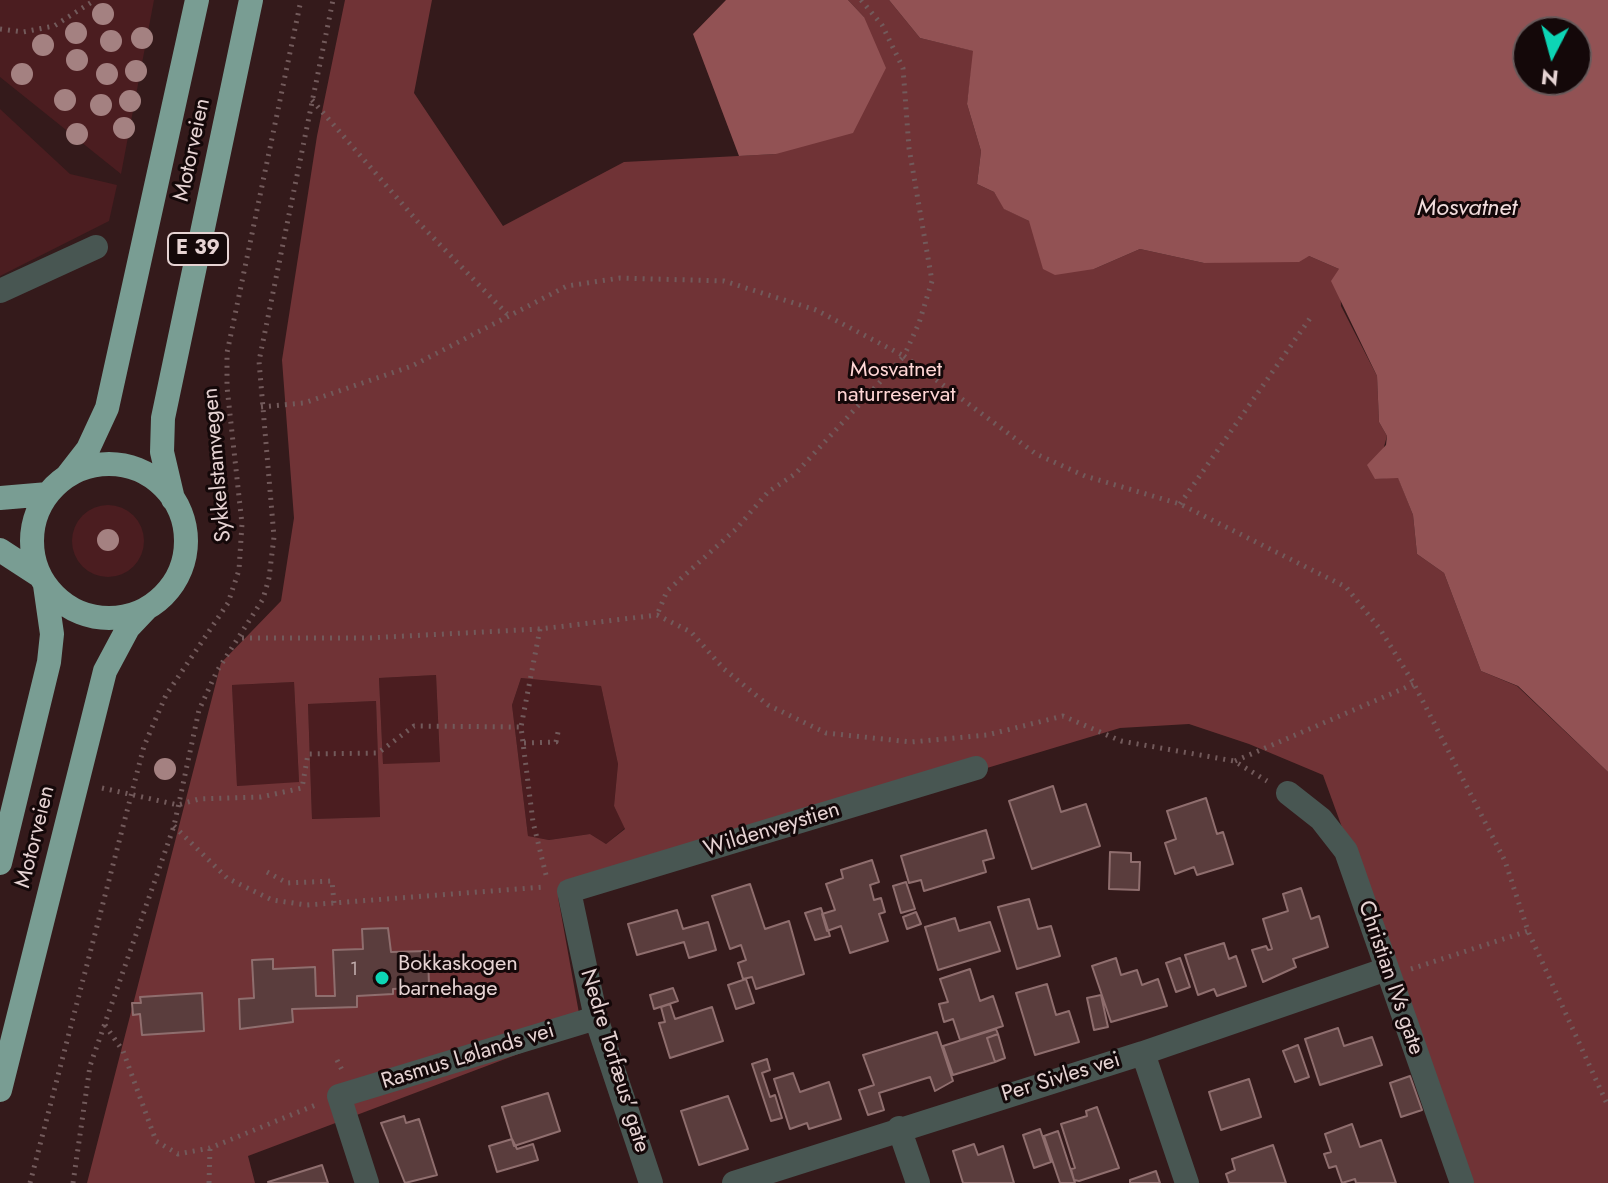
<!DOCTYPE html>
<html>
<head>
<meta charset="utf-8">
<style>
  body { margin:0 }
  #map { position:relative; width:1608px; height:1183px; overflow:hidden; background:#341a1b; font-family:Jost,sans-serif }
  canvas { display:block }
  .north { position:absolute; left:1512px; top:16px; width:80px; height:80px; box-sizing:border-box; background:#140809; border:2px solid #68595a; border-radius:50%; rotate:186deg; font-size:22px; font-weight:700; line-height:32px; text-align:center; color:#e6d3d3 }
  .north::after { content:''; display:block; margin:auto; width:28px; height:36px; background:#0dd5b5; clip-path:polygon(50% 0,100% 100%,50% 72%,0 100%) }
</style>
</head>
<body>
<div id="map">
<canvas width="1608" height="1183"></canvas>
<div class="north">N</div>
</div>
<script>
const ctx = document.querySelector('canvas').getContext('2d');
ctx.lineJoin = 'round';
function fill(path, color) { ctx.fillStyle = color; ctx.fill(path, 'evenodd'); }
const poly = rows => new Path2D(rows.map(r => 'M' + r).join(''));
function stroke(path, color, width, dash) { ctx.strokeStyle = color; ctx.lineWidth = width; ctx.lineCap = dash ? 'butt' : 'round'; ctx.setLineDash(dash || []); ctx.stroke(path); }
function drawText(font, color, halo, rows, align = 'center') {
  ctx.font = font + ' Jost,sans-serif'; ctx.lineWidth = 6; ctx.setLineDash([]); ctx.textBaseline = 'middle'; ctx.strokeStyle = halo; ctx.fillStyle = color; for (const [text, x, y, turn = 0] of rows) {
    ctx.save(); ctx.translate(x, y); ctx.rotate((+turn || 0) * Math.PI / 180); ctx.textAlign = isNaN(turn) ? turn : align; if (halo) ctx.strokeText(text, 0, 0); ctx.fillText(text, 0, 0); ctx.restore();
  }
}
const green = poly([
  [0,0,154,0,121,174,0,77],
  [0,109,70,174,117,185,109,221,0,276],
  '72 541a36 36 0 1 1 72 0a36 36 0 1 1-72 0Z',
  [436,675,440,762,383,765,379,678],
  [521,678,601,686,618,764,614,806,625,828,606,844,590,834,549,840,528,836,512,705],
  [294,682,299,783,237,786,232,685],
  [376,701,380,817,312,819,308,704]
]);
const forest = poly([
  [345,0,432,0,414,93,503,226,624,162,776,154,864,17,848,0,889,0,920,38,974,51,967,104,981,151,977,184,994,192,1005,209,1029,221,1094,269,1140,249,1204,263,1309,256,1339,269,1341,306,1377,376,1379,422,1387,436,1375,479,1398,477,1413,515,1417,554,1444,573,1481,671,1517,686,1608,772,1608,1183,1471,1183,1323,775,1249,744,1189,724,1120,728,558,897,582,1030,248,1156,255,1183,87,1183,221,663,281,601,294,518,282,360,317,136],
  [436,675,440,762,383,764,379,678],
  [521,678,601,686,618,764,614,806,625,829,606,844,590,834,549,840,528,836,512,705],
  [294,682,299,782,237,786,232,685],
  [376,701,380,817,312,819,308,704]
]);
const water = poly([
  [726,0,848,0,864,17,886,68,853,133,776,154,739,156,693,34],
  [889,0,1608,0,1608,772,1518,686,1481,671,1444,573,1417,554,1413,515,1398,478,1375,479,1367,465,1386,445,1387,436,1379,422,1377,376,1331,281,1339,269,1309,256,1299,262,1204,263,1140,249,1094,269,1055,275,1043,269,1029,221,1004,209,994,192,977,184,981,151,967,104,973,51,920,38],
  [1576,32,1576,80,1528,80,1528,32]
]);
const building = poly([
  [1053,786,1061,812,1086,804,1100,846,1032,869,1009,801,1053,786],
  [1206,798,1217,834,1223,832,1233,864,1197,875,1194,867,1175,874,1165,843,1176,839,1167,811,1206,798],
  [986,830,994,858,983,861,986,872,924,891,921,880,909,883,901,856,986,830],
  [1110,852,1131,853,1131,862,1140,862,1139,890,1109,889,1110,852],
  [872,860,879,882,870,885,874,900,881,898,885,912,879,914,888,941,850,953,841,926,827,931,822,914,835,910,826,884,843,878,841,870,872,860],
  [906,882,915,909,901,913,893,886,906,882],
  [750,884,765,929,789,921,804,974,756,989,752,977,743,979,738,963,746,960,741,945,730,949,712,896,750,884],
  [1301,888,1311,919,1319,916,1328,947,1293,959,1296,967,1263,982,1252,950,1266,946,1268,950,1272,949,1263,919,1288,911,1283,894,1301,888],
  [1029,899,1038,929,1051,926,1060,956,1017,969,998,907,1029,899],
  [821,908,830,936,815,940,805,913,821,908],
  [677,910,683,929,708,922,716,950,689,958,684,942,637,955,628,924,677,910],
  [916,912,921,924,907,929,903,917,916,912],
  [955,918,959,931,990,922,1000,951,938,970,925,927,955,918],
  [388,928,391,952,428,951,429,987,393,989,393,994,357,996,357,1007,292,1009,293,1022,240,1029,239,999,254,998,252,960,273,959,273,969,315,967,316,996,335,996,333,950,363,949,362,929,388,928],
  [1224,943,1229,959,1236,956,1246,986,1217,996,1214,989,1198,995,1185,955,1224,943],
  [1116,958,1121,975,1137,970,1142,985,1158,979,1167,1006,1111,1022,1092,966,1116,958],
  [1180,958,1190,987,1176,992,1166,963,1180,958],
  [970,969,980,1001,993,996,1003,1026,960,1040,953,1019,944,1022,939,1004,948,1002,940,979,970,969],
  [746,979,754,1003,736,1009,728,985,746,979],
  [1047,984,1056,1015,1069,1011,1079,1042,1035,1055,1016,993,1047,984],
  [673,988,678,1001,654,1009,650,995,673,988],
  [202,993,204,1031,142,1035,140,1014,133,1015,132,1003,141,1003,140,997,202,993],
  [1101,995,1108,1027,1094,1030,1087,998,1101,995],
  [670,1004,675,1019,712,1007,723,1041,670,1058,659,1023,665,1022,661,1007,670,1004],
  [1338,1028,1344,1046,1372,1037,1382,1065,1320,1085,1305,1039,1338,1028],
  [996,1029,998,1034,987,1038,995,1062,953,1075,943,1046,996,1029],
  [937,1032,953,1081,935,1091,930,1077,879,1093,884,1110,868,1115,859,1090,874,1085,863,1055,937,1032],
  [998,1034,1005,1058,995,1062,987,1038,998,1034],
  [1298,1045,1309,1077,1295,1082,1283,1051,1298,1045],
  [767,1059,770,1070,762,1073,770,1097,775,1095,782,1118,771,1121,752,1064,767,1059],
  [793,1073,800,1092,829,1082,841,1119,809,1129,807,1123,790,1129,774,1079,793,1073],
  [1410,1076,1422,1110,1401,1117,1390,1083,1410,1076],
  [1249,1079,1261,1117,1221,1130,1209,1092,1249,1079],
  [548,1093,560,1131,514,1146,502,1107,548,1093],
  [728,1096,748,1149,699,1165,681,1111,728,1096],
  [1097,1107,1119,1168,1079,1181,1074,1180,1071,1169,1075,1168,1061,1124,1087,1116,1086,1111,1097,1107],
  [404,1116,406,1123,419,1119,437,1175,405,1183,381,1123,404,1116],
  [1352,1124,1360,1147,1381,1140,1396,1183,1356,1183,1355,1179,1342,1183,1336,1166,1329,1168,1324,1154,1331,1152,1325,1134,1352,1124],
  [1040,1129,1051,1162,1034,1168,1023,1135,1040,1129],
  [1058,1131,1075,1183,1060,1183,1044,1136,1058,1131],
  [512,1139,517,1149,533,1144,538,1160,497,1172,489,1146,512,1139],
  [974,1144,978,1155,1003,1146,1014,1183,963,1183,953,1151,974,1144],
  [1273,1145,1286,1183,1229,1183,1226,1174,1235,1170,1232,1159,1273,1145],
  [322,1165,328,1183,269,1183,268,1182,322,1165],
  [1156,1171,1160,1183,1130,1183,1130,1180,1156,1171]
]);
const path = poly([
  [861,0,882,25,903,68,909,148,932,281,919,323,904,356,1036,454,1085,476,1180,504,1346,587,1380,629,1414,684,1505,861,1528,931,1608,1106],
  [0,29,23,32,54,26,95,0],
  [312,100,418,222,507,314],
  [261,407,304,403,412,366,567,286,620,278,724,281,816,310,904,356,795,474,768,492,736,529,667,591,657,615],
  [1180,504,1313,314],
  [540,629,521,727,533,822,547,879],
  [242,638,368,638,540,629,657,615,691,632,724,669,768,705,826,733,911,742,987,735,1063,716,1121,741,1234,761,1267,781],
  [524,743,556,742,558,732],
  [1235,761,1414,684],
  [102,788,178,805,199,799,261,797,302,788,308,754,378,753,414,726,521,727],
  [174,826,227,878,272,900,307,905,544,887],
  [267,872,287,883,332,881,334,903],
  [1411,969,1528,931],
  [105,1025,123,1051,156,1141,178,1154,210,1148,318,1104],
  [337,1060,342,1070],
  [30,1183,144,746,166,695,228,603,239,570,242,524,227,387,227,353,301,0],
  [73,1183,90,1066,174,826,199,710,217,671,263,599,269,578,274,537,259,361,333,0],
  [209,1183,210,1148]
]);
const minor = poly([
  [0,291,96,247],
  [1288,793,1321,819,1346,851,1462,1183],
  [1143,1053,1187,1183],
  [899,1128,918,1183],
  [367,1183,339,1096,596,1018],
  [651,1183,596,1018,569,891,976,768],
  [734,1183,1143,1053,1387,969]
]);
const highway = poly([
  '32 541a77 77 0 1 1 154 0a77 77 0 1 1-154 0Z',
  [67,476,88,449,107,408,197,0],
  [0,498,48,494],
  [173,499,162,452,163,418,251,0],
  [0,550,40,576],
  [0,863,49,662,52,634,45,585],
  [0,1090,105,671,128,628,147,608]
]);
const trees = [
  [103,14],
  [76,33],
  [142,38],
  [111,41],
  [43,45],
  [77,60],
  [136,71],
  [22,74],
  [107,74],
  [65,100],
  [130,101],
  [101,105],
  [124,128],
  [77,134],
  [108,540],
  [165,769]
];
const markers = [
  [382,978,8,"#0dd5b5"]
];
const numberNames = [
  ["1",354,971]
];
const shields = [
  [198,249,60]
];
const shieldNames = [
  ["E 39",198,249]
];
const streetNames = [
  ["Motorveien",193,150,-78],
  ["Sykkelstamvegen",218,465,-95],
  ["Wildenveystien",772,830,-17],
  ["Motorveien",36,837,-76],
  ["Christian IVs gate",1390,978,71],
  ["Rasmus Lølands vei",468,1057,-17],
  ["Nedre Torfæus' gate",614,1061,73],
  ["Per Sivles vei",1061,1078,-17]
];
const parkNames = [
  ["Mosvatnet",896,371],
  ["naturreservat",896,396]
];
const poiNames = [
  ["Bokkaskogen",398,965],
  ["barnehage",398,990]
];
const waterNames = [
  ["Mosvatnet",1467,209]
];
fill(green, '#4b1d20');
fill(forest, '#703336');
fill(water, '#925254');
fill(building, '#5a3d3d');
stroke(building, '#8f6e6e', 2);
stroke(path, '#725a5b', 5, [2, 6]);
stroke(minor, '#485652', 24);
stroke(highway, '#799d93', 24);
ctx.fillStyle = '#a48181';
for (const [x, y] of trees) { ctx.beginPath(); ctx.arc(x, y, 11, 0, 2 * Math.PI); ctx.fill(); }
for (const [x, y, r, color] of markers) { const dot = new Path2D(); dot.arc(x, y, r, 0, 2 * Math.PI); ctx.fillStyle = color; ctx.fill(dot); stroke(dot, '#140809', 3); }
drawText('18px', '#c3aeae', null, numberNames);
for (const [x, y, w] of shields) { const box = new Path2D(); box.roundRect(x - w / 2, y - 16, w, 32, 6); ctx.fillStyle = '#140809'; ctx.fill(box); stroke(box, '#e6d3d3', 2); }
drawText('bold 20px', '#e6d3d3', null, shieldNames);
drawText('22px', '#e6d3d3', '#140809', streetNames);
drawText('22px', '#ffd6d5', '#140809', parkNames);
drawText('22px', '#e6d3d3', '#140809', poiNames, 'left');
drawText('italic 24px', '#f1dcdc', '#140809', waterNames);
</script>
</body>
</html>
